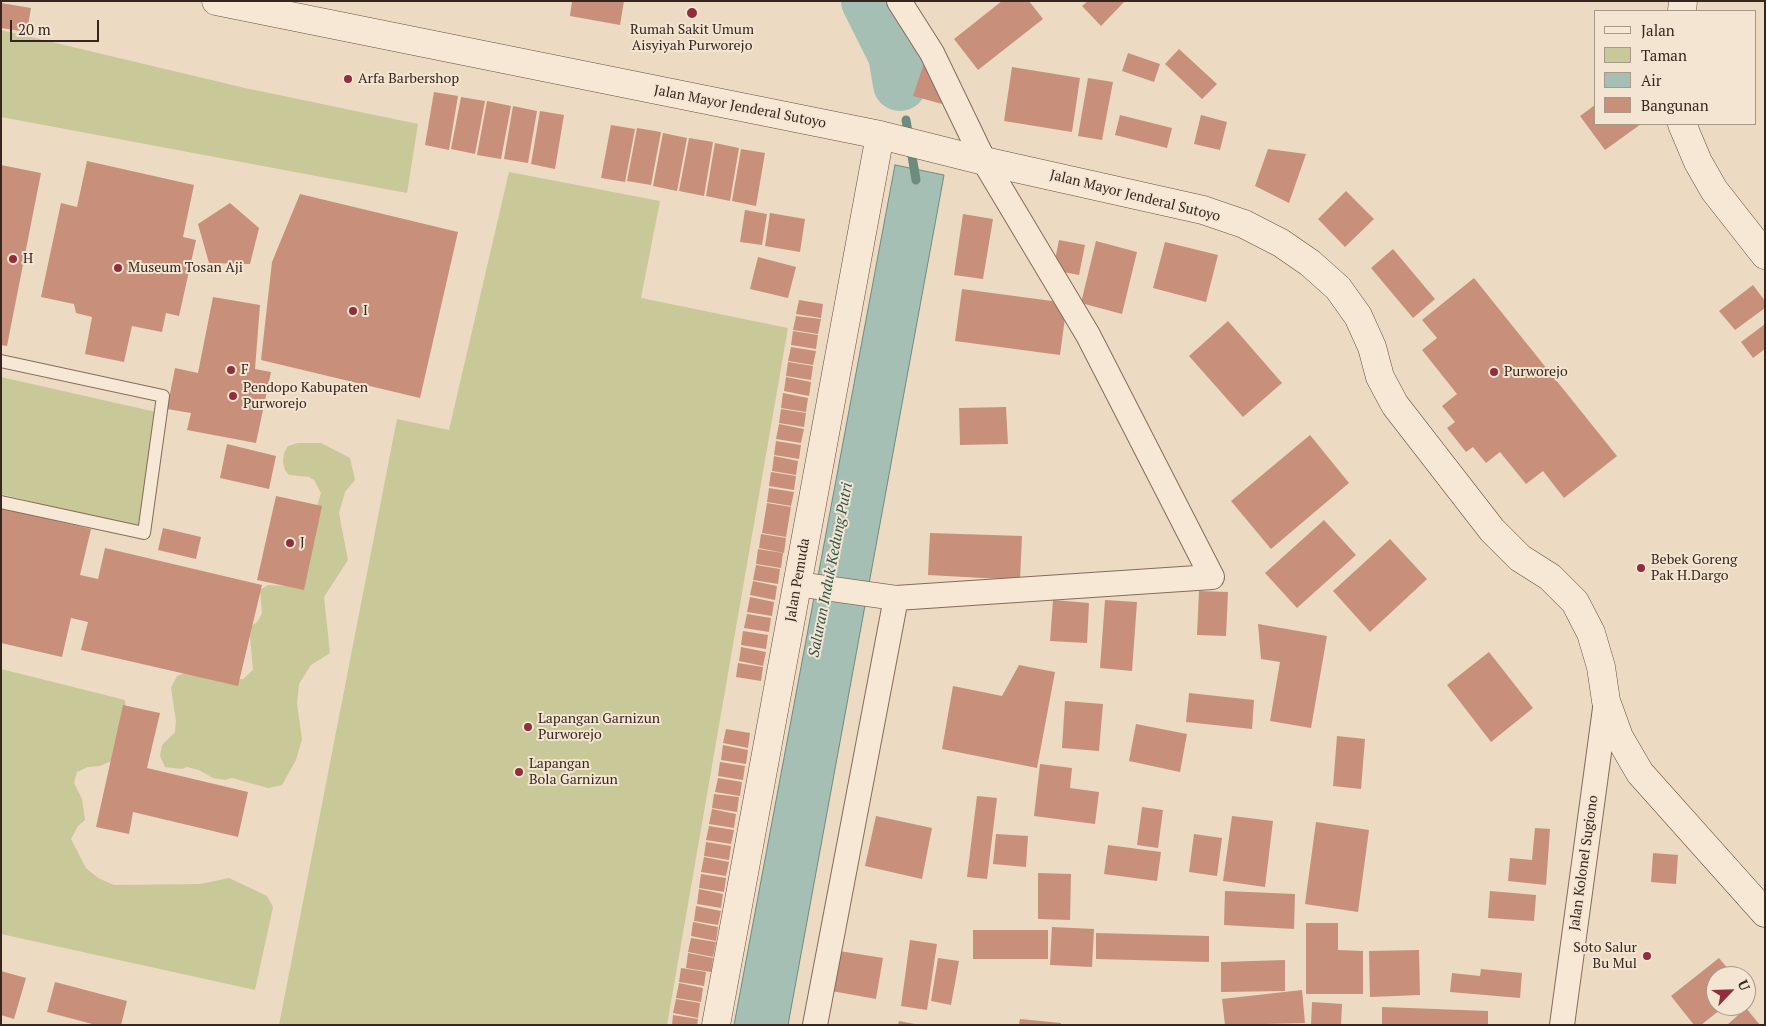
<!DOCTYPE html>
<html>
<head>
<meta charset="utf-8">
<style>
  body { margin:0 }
  #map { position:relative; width:1766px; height:1026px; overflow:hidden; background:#ecdac3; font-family:"PT Serif",serif }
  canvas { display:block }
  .frame { position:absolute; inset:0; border:2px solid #36261e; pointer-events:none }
  .legend { position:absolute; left:1594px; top:10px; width:162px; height:115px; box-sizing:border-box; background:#f3e5d2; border:1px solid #a7998a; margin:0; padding:6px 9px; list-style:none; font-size:15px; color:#36261e }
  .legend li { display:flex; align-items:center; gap:10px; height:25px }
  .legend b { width:25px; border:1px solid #a7998a }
  .north { position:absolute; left:1706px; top:966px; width:50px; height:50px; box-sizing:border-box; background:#f3e5d2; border:1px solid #a7998a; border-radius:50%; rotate:66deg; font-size:14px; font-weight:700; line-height:20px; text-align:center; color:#36261e }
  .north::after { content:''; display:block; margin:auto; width:18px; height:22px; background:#912e3d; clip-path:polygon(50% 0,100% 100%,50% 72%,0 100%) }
  .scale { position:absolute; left:10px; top:20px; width:89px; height:22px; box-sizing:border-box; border:2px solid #36261e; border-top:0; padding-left:6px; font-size:15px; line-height:18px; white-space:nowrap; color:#36261e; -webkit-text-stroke:4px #f3e5d2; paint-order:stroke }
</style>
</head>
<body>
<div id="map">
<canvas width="1766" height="1026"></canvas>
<div class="frame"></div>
<ul class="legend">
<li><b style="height:6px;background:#f7e8d6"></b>Jalan</li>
<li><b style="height:14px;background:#c9c898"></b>Taman</li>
<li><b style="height:14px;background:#a5bfb4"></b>Air</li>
<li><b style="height:14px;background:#c8907b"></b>Bangunan</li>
</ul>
<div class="north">U</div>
<div class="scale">20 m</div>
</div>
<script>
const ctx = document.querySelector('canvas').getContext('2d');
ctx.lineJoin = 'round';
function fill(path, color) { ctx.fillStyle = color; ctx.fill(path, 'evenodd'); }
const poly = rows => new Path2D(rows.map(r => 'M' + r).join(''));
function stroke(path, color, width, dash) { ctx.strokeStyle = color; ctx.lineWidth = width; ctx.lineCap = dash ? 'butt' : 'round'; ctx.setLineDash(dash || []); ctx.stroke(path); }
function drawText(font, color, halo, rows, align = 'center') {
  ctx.font = font + ' "PT Serif",serif'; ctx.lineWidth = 4; ctx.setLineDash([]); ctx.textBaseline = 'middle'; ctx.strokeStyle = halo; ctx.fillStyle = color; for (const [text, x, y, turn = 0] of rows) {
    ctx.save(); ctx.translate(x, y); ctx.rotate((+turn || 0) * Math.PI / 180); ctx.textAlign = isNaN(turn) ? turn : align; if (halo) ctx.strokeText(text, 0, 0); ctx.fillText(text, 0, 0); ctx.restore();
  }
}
const green = poly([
  [1,30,245,88,418,124,407,193,1,117],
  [509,172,660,201,641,298,788,328,667,1025,279,1025,397,419,449,430],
  [1,377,156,412,141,529,1,494],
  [298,443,321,443,350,458,355,480,345,492,339,513,348,560,324,597,330,653,311,665,299,684,297,704,302,739,296,760,282,785,268,788,232,778,225,780,213,778,199,770,187,767,182,769,165,767,160,756,162,745,175,732,176,721,171,688,177,676,188,672,231,680,243,679,253,670,250,636,252,626,258,621,262,613,260,590,268,585,286,586,294,581,321,493,314,480,309,477,289,475,285,470,283,462,284,453,288,446],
  [1,669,125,700,126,714,114,760,100,766,88,767,77,772,74,783,82,799,85,820,78,826,71,839,86,868,98,878,114,885,200,884,229,878,267,896,273,907,255,990,1,934]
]);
const water = poly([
  [895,165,944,175,788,1025,734,1025,895,165]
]);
const stream = poly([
  [906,120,916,180]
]);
const river = poly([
  [868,1,895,55,900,84]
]);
const building = poly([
  [572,1,624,1,620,25,570,16],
  [1002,1,1029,1,1043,19,978,70,954,39],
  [1088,1,1125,1,1101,26,1082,6],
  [1,3,31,8,27,32,1,28],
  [1179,49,1217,84,1202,99,1165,64],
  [1128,53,1160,64,1154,82,1122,71],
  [926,57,942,104,913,96],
  [1012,67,1080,78,1072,132,1004,121],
  [1088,78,1113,82,1102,140,1078,136],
  [434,92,458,96,449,150,425,145],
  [461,97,485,101,475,154,451,149],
  [487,101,511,106,501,159,477,155],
  [1595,105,1595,124,1641,124,1605,150,1580,116],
  [513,106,537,111,528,163,504,159],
  [540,111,564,115,555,169,531,164],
  [1120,115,1172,128,1167,148,1115,135],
  [1201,115,1227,122,1220,150,1194,144],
  [611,125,635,129,625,182,601,178],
  [637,128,661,132,651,185,627,181],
  [663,133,687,138,677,191,653,186],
  [689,138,713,142,704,196,679,191],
  [715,143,739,148,730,201,706,196],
  [741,149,765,153,756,206,732,201],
  [1268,149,1306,154,1289,203,1255,186],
  [87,161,194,185,183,237,196,240,179,316,166,313,162,332,132,326,124,362,85,354,92,317,76,313,74,304,41,297,61,203,77,207],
  [1,165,41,173,7,346,1,345],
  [1346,191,1374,219,1345,247,1318,219],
  [300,194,458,232,420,398,261,360,272,262],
  [230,203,259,228,250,264,209,263,198,224],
  [745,210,767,214,762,245,740,242],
  [770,213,805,219,800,252,765,246],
  [963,214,993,219,983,279,954,275],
  [1059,240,1085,245,1079,275,1053,270],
  [1096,241,1137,252,1122,314,1081,303],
  [1165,242,1218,255,1206,302,1153,288],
  [1393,249,1435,299,1413,318,1371,268],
  [758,257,796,267,788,298,750,289],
  [1474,278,1617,456,1564,498,1543,471,1526,484,1500,452,1486,463,1473,447,1466,452,1447,428,1455,422,1442,406,1457,394,1422,350,1437,338,1422,320],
  [1753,285,1765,301,1765,308,1735,330,1719,311],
  [962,289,1067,303,1060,355,955,341],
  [213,297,260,305,255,369,271,372,256,443,187,430,191,413,167,409,175,368,198,373],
  [799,300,823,304,821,318,796,314],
  [796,316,821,319,818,334,793,330],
  [1228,321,1282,383,1243,417,1189,356],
  [1765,324,1765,349,1753,358,1741,342],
  [793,331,818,335,816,349,791,345],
  [791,347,816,351,813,365,788,361],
  [788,362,813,366,811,380,786,376],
  [786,377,811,382,809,396,784,391],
  [783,393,808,398,806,412,781,408],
  [1006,407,1008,444,960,445,959,408],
  [781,409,806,413,804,427,779,423],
  [779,424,804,429,801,443,776,439],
  [1310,435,1349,483,1271,549,1231,501],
  [776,441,801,445,799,459,774,455],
  [227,444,276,456,269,489,220,478],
  [774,456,798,461,796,475,772,471],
  [771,472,796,476,794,490,769,486],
  [769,488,794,492,791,506,767,502],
  [276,496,322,506,304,590,257,580],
  [767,503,791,507,786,537,762,533],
  [1,508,91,529,80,575,98,579,105,548,262,585,238,686,81,650,88,622,71,618,62,657,1,643],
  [1324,520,1356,555,1297,608,1265,573],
  [163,528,201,537,196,559,158,550],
  [930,533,1022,536,1020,580,928,575],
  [761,534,786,538,784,553,759,548],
  [1390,539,1427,579,1370,632,1333,591],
  [758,549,783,553,781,568,756,564],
  [756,565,780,569,778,584,753,580],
  [753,581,777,586,775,600,750,595],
  [1199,591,1228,592,1226,636,1197,635],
  [750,597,774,602,772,616,747,612],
  [1053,600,1089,603,1087,643,1050,641],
  [1105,600,1137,602,1132,671,1100,668],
  [747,614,771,618,769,632,744,628],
  [1258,624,1327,636,1311,728,1270,721,1280,662,1261,659],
  [743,631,768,635,766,649,741,645],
  [741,647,766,652,763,666,739,661],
  [1489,652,1533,708,1491,742,1447,685],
  [738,663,763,667,761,681,736,677],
  [1019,665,1055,672,1037,768,942,749,953,686,1002,696],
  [1189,693,1254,700,1252,729,1186,722],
  [1065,701,1103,704,1099,751,1062,748],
  [123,705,160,713,147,768,248,792,238,837,133,812,129,834,96,827],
  [1136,724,1187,734,1180,772,1129,761],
  [726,729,750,733,748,748,723,743],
  [1337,736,1365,739,1361,789,1333,786],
  [723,745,748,750,746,764,721,760],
  [720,762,745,766,743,780,718,776],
  [1040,764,1072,768,1070,788,1099,792,1095,824,1034,816],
  [718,778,742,782,740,796,715,792],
  [714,794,739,797,737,812,712,808],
  [977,796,997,798,987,879,967,877],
  [1142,807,1163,810,1158,848,1137,845],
  [712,809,736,814,734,828,709,824],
  [876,816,932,828,922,879,865,866],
  [1232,816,1273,821,1265,887,1223,881],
  [1316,822,1369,830,1358,912,1305,904],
  [709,826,734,830,731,844,706,840],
  [1535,828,1550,829,1546,885,1508,881,1510,858,1532,860],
  [996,834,1028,836,1026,867,993,864],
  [1194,834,1222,838,1217,876,1189,872],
  [706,842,731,846,729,860,704,856],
  [1108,845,1161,852,1157,881,1104,874],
  [1653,853,1678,855,1676,884,1651,882],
  [704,857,729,862,726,876,701,872],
  [1038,873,1071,874,1070,920,1038,919],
  [701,874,726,878,724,892,699,888],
  [699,889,723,894,721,908,697,904],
  [1225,891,1295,894,1294,929,1224,925],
  [1490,891,1536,895,1534,921,1488,918],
  [696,906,721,911,718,925,694,921],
  [693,922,718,927,716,941,691,936],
  [1306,923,1338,923,1338,950,1363,951,1363,994,1306,994],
  [1052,927,1094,929,1092,967,1050,965],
  [973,930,1048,930,1048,959,973,959],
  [1096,933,1209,936,1209,962,1096,959],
  [691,938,716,942,713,957,688,952],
  [910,940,937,944,927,1010,901,1006],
  [833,950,883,958,876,999,826,990],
  [1419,950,1420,995,1370,997,1369,951],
  [688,953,713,958,711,972,686,968],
  [938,958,959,961,951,1005,931,1001],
  [1719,958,1734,976,1716,976,1716,1006,1725,1006,1701,1025,1694,1025,1671,996],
  [1285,960,1285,991,1221,992,1221,962],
  [681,968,706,972,704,986,679,982],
  [1481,969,1522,973,1520,998,1450,992,1452,973,1480,976],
  [1,971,26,978,14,1019,1,1015],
  [55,982,127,1001,121,1025,96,1025,47,1012],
  [679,983,703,988,701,1002,676,998],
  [1302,990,1305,1023,1225,1025,1222,999],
  [676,999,700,1003,698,1018,673,1013],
  [1312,1002,1342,1004,1341,1025,1311,1025],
  [1382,1007,1488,1011,1488,1025,1382,1025],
  [1746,1008,1760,1025,1727,1025],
  [673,1015,698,1019,697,1025,672,1025],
  [1020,1019,1061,1023,1061,1025,1019,1025],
  [899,1021,915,1024,915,1025,898,1025]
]);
const lane = poly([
  [1,361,163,396,144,533,1,502]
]);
const street = poly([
  [797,584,896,598],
  [815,1025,896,598,1212,577,1088,335,984,161,932,53,899,1],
  [1562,1025,1606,701]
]);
const secondary = poly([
  [216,1,880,135,984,161,1203,210,1244,224,1281,243,1310,263,1338,288,1358,316,1372,347,1380,377,1395,405,1492,530,1520,558,1550,577,1575,602,1591,633,1601,667,1606,701,1619,737,1640,773,1765,913],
  [1682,11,1683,1],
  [1682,124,1698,162,1714,190,1765,255],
  [716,1025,880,135]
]);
const markers = [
  [692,13,6,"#912e3d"],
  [348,79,5,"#912e3d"],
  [13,259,5,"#912e3d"],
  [118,268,5,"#912e3d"],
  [353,311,5,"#912e3d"],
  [231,370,5,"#912e3d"],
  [1494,372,5,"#912e3d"],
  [233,396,5,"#912e3d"],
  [290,543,5,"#912e3d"],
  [1641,568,5,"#912e3d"],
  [528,727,5,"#912e3d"],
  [519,772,5,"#912e3d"],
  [1647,956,5,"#912e3d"]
];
const poiNames = [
  ["Rumah Sakit Umum",692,30,"center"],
  ["Aisyiyah Purworejo",692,46,"center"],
  ["Arfa Barbershop",358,79],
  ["H",23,259],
  ["Museum Tosan Aji",128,268],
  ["I",363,311],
  ["F",241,370],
  ["Purworejo",1504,372],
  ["Pendopo Kabupaten",243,388],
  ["Purworejo",243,404],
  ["J",300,543],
  ["Bebek Goreng",1651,560],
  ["Pak H.Dargo",1651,576],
  ["Lapangan Garnizun",538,719],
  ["Purworejo",538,735],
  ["Lapangan",529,764],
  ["Bola Garnizun",529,780],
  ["Soto Salur",1637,948,"right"],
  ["Bu Mul",1637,964,"right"]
];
const streetNames = [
  ["Jalan Mayor Jenderal Sutoyo",740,107,11],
  ["Jalan Mayor Jenderal Sutoyo",1135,196,14],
  ["Jalan Pemuda",798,580,-80],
  ["Jalan Kolonel Sugiono",1584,863,-82]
];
const waterNames = [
  ["Saluran Induk Kedung Putri",831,570,-79]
];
fill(green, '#c9c898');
fill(water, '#a5bfb4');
stroke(water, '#6d8c80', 1);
stroke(stream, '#6d8c80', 9);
stroke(river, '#a5bfb4', 54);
fill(building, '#c8907b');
stroke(lane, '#856b5b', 14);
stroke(street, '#856b5b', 26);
stroke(secondary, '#674d3e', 29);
stroke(lane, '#f7e8d6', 12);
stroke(street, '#f7e8d6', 24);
stroke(secondary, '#f7e8d6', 28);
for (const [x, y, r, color] of markers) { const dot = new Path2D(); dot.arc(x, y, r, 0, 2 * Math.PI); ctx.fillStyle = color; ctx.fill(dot); stroke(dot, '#f3e5d2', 2); }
drawText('14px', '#36261e', '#f3e5d2', poiNames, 'left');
drawText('14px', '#36261e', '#f3e5d2', streetNames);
drawText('italic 15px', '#2e554d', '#f3e5d2', waterNames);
</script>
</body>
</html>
